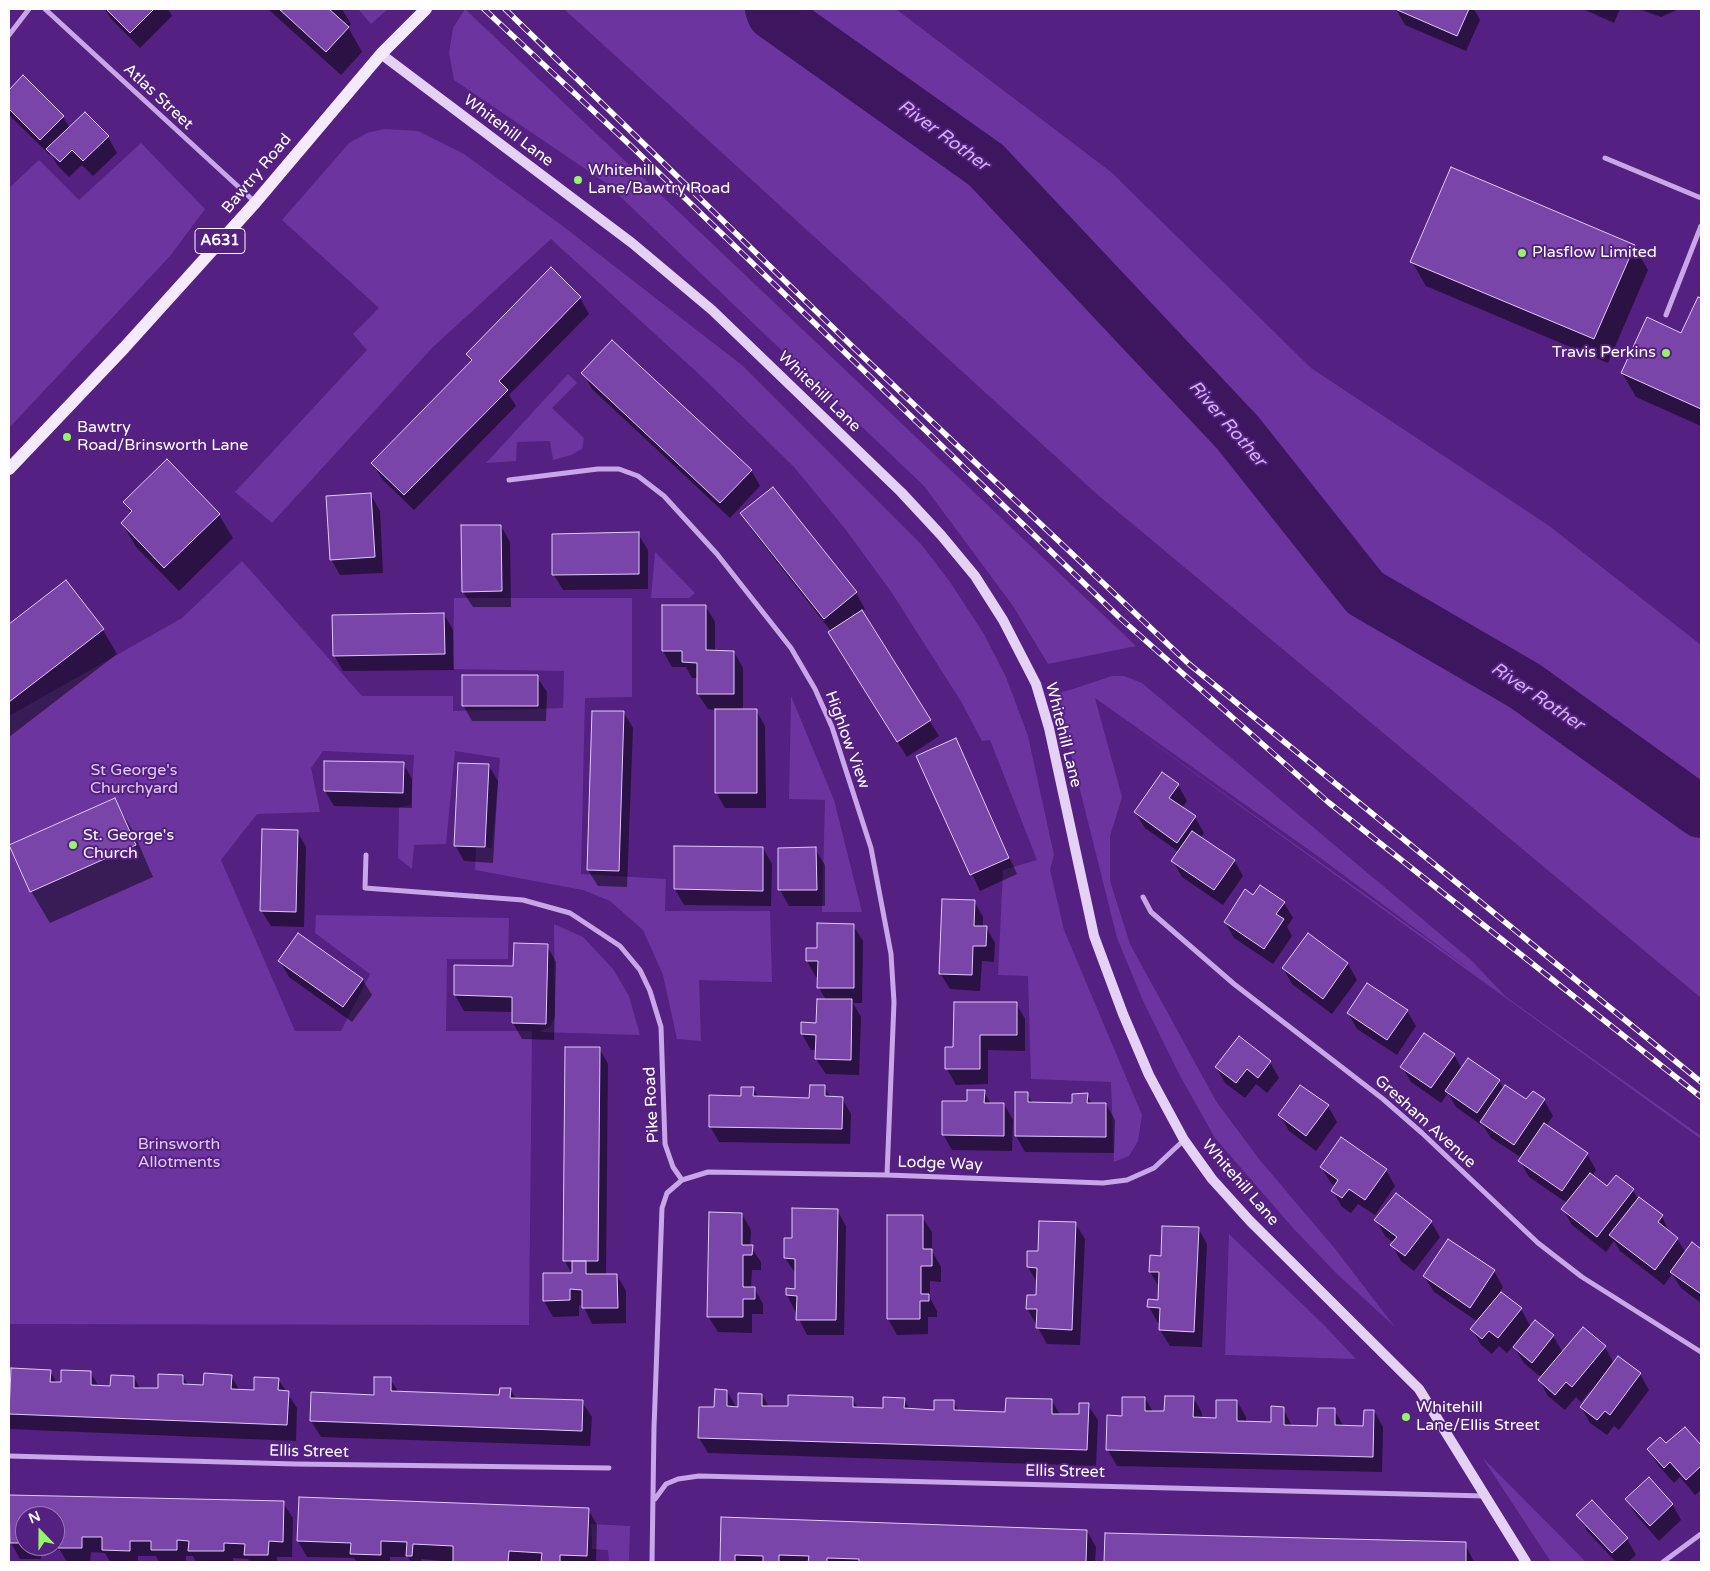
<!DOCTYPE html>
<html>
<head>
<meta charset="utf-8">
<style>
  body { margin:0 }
  #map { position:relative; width:1710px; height:1571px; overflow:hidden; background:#542081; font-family:"Varela Round",sans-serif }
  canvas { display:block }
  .frame { position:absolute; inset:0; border:10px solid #fff; pointer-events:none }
  .north { position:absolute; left:15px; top:1506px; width:50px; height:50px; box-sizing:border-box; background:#542081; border:1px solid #9879b3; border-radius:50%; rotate:338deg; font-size:14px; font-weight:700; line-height:20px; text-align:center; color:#fff }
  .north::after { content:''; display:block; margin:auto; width:18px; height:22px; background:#94f567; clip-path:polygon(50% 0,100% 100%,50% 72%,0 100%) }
</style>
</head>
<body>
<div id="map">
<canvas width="1710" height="1571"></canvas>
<div class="frame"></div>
<div class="north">N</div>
</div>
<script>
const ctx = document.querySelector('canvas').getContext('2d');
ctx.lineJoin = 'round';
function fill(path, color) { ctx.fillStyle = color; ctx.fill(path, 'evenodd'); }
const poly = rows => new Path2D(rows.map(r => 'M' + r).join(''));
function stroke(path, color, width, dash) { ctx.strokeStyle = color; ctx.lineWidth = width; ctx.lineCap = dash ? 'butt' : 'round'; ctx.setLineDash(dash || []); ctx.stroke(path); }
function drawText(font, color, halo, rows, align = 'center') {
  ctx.font = font + ' "Varela Round",sans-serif'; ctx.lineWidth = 4; ctx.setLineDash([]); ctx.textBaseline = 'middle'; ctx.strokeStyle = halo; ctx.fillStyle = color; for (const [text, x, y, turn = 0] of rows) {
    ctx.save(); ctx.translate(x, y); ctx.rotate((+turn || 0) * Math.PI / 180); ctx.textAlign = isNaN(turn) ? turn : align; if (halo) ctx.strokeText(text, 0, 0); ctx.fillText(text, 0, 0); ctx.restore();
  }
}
const green = poly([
  [358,9,388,9,371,24],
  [465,9,1136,646,1048,664,1013,606,924,486,606,183,454,80,449,53,453,28],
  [564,9,896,9,1111,172,1311,368,1548,525,1701,645,1701,998,1099,496],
  [384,129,418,131,464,154,564,227,743,366,921,544,950,582,984,634,1006,677,1028,736,1054,855,1050,870,1064,930,1142,1115,1138,1141,1129,1156,1114,1162,1111,1082,1031,1079,1028,976,998,975,1003,870,1037,860,990,740,982,741,962,703,892,593,846,530,794,467,701,376,551,239,433,347,272,523,235,492,367,350,353,334,379,308,282,220,349,143,367,133],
  [141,143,205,209,171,255,9,428,9,188,39,160,79,200],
  [568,374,577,383,552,408,584,438,582,449,571,455,553,460,550,441,517,442,516,461,486,463],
  [655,552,695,593,689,598,651,598],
  [242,561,362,696,453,696,453,711,563,708,564,671,453,669,454,598,632,598,632,697,585,698,581,874,666,879,665,911,770,911,772,982,699,980,701,1041,677,1039,663,975,643,930,610,901,583,890,475,870,476,846,492,848,500,758,455,751,446,844,414,845,412,869,398,858,399,807,411,805,414,755,323,751,311,768,320,812,257,814,221,860,295,1031,341,1031,370,974,315,933,316,915,509,918,508,959,447,959,446,1031,532,1031,529,1325,9,1324,9,716,182,618],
  [1112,676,1124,676,1142,683,1471,960,1506,997,1701,1136,1701,1139,1096,702,1122,797,1110,836,1110,881,1130,944,1216,1101,1259,1159,1336,1250,1395,1327,1336,1273,1293,1228,1215,1138,1179,1074,1144,1003,1117,938,1056,694,1076,688,1069,682,1076,688],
  [1095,698,1326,862,1472,971,1096,702],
  [791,696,834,800,862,912,822,912,825,800,789,799],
  [554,924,583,937,613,969,629,996,640,1035,539,1032,550,1027,555,1017],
  [1229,1234,1324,1325,1356,1359,1225,1355],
  [1482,1457,1586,1562,1551,1562],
  [591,1524,630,1526,629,1562,609,1562,608,1550,592,1549]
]);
const shadow = poly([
  [105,9,168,9,172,16,140,48,111,19],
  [268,9,342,9,351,24,348,27,362,52,341,75],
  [1396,9,1474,9,1480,20,1466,51,1405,25],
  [1583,9,1620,9,1614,23],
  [1639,9,1679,9,1661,17],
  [23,77,63,117,70,128,108,137,117,153,93,176,82,165,69,177,57,165,51,154,50,155,10,116,9,92],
  [1634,246,1648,270,1608,363,1426,286,1412,262],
  [551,269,580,298,589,314,509,395,516,406,414,510,382,479,372,463,471,362,467,354],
  [1698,299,1701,300,1701,426,1636,397,1622,373,1682,335],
  [583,373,751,470,760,486,730,518,592,389],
  [371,495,380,511,383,573,340,575,331,559],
  [125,502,219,515,233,538,179,591,136,547,122,523,132,514],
  [742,514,856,593,865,609,861,612,939,736,907,757,839,648,831,631,751,529],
  [501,526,510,542,511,607,473,607,463,592],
  [638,534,648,550,648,589,563,590,554,575],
  [66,582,103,630,117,654,9,737,9,626],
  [706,607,715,622,715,652,734,652,743,668,743,710,756,710,765,726,766,808,725,808,716,792,716,710,708,709,698,694,699,678,692,678,686,667,672,667,663,651],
  [444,614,453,630,454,670,343,671,334,655],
  [537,677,547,692,546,721,472,721,463,705],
  [624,713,633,728,627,887,598,886,588,870],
  [955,740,1017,874,980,891,918,756],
  [403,763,412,779,412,808,334,806,325,791],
  [489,766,498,781,493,863,464,861,455,845],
  [1178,785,1187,801,1182,808,1195,817,1204,833,1200,838,1234,860,1243,876,1223,905,1182,877,1173,861,1179,852,1145,828,1135,812],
  [114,800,133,831,153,877,50,923,31,891],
  [297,831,306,847,304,927,271,926,261,910],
  [763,848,772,864,771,906,684,905,675,889],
  [779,849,815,849,825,865,825,906,789,906,780,890],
  [1253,896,1284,903,1293,918,1287,927,1292,936,1273,964,1234,938,1225,922],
  [974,901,983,917,983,927,986,927,995,943,994,962,982,961,980,991,950,989,940,973],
  [853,925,863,941,862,1003,853,1003,861,1017,859,1075,826,1074,816,1059,817,1050,811,1050,802,1034,802,1024,817,1024,826,1000,819,988,819,977,816,977,807,961,818,949],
  [1308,935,1348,964,1357,980,1332,1014,1292,984,1283,968],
  [547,946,556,962,554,1040,522,1039,513,1023,513,1012,464,1011,455,995,456,966,514,967],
  [280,961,362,979,372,995,352,1022,289,977],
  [1016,1003,1025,1019,1025,1051,988,1050,988,1084,956,1085,947,1069,954,1048],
  [1407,1011,1416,1026,1397,1055,1357,1029,1348,1013],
  [599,1048,608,1064,606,1275,617,1275,626,1291,626,1323,592,1324,583,1305,579,1305,579,1316,553,1317,544,1301,572,1274,565,1261],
  [1454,1055,1462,1069,1499,1081,1504,1089,1527,1101,1544,1100,1553,1116,1546,1126,1587,1154,1596,1170,1592,1176,1608,1188,1633,1190,1638,1199,1662,1216,1670,1234,1677,1239,1686,1253,1692,1244,1701,1250,1701,1303,1681,1288,1672,1274,1664,1285,1620,1251,1614,1241,1606,1252,1572,1225,1563,1209,1567,1203,1529,1177,1520,1161,1522,1158,1491,1138,1484,1127,1456,1107,1448,1093,1441,1103,1411,1082,1402,1067],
  [1270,1062,1279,1078,1267,1093,1256,1084,1245,1098,1225,1083,1216,1067],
  [824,1086,831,1098,842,1098,851,1114,850,1144,719,1142,710,1126,753,1088,759,1098,810,1099],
  [984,1092,991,1104,1004,1104,1013,1120,1012,1151,952,1150,943,1134,968,1103],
  [1017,1093,1027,1094,1033,1103,1073,1104,1087,1095,1092,1104,1106,1104,1115,1120,1114,1153,1025,1152,1016,1136],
  [1328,1106,1337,1122,1316,1151,1289,1131,1280,1115],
  [1321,1167,1386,1170,1395,1186,1375,1215,1358,1204,1351,1213,1342,1207,1333,1191,1336,1187,1331,1183],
  [837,1210,846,1226,844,1335,807,1335,787,1295,796,1290,796,1274,785,1258,786,1240,793,1240],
  [742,1214,751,1230,750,1246,761,1262,761,1270,752,1270,751,1288,754,1288,763,1304,763,1314,752,1314,752,1333,718,1332,708,1316],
  [922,1217,932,1232,932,1251,941,1267,941,1282,930,1281,930,1298,937,1311,937,1317,928,1317,928,1334,897,1335,888,1319],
  [1376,1220,1431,1222,1440,1237,1414,1271,1401,1261,1392,1245,1394,1243,1385,1236],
  [1075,1223,1085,1239,1080,1345,1047,1344,1027,1308,1037,1296,1038,1284,1028,1267,1039,1253],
  [1198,1228,1207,1244,1202,1347,1170,1346,1160,1330,1161,1323,1158,1323,1149,1307,1159,1301,1159,1287,1150,1272,1162,1257],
  [1494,1271,1503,1287,1500,1292,1521,1309,1531,1327,1535,1322,1553,1336,1563,1353,1605,1347,1614,1364,1640,1374,1649,1390,1619,1430,1614,1426,1607,1435,1590,1423,1581,1407,1593,1392,1591,1390,1581,1402,1576,1397,1565,1410,1548,1396,1539,1380,1542,1378,1524,1363,1513,1346,1507,1353,1499,1346,1492,1354,1481,1345,1472,1329,1478,1322,1434,1292,1424,1276],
  [50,1371,57,1383,91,1373,99,1387,112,1387,134,1377,140,1389,159,1390,183,1376,188,1385,205,1386,231,1376,240,1391,255,1391,278,1379,297,1408,296,1441,9,1429,9,1382],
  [390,1379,399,1393,501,1396,510,1389,516,1399,582,1402,592,1417,590,1446,321,1437,311,1421,375,1396],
  [727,1391,736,1407,739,1408,762,1395,769,1407,789,1408,852,1398,858,1408,884,1409,904,1399,910,1410,935,1411,953,1402,959,1411,1006,1413,1052,1401,1060,1415,1080,1416,1088,1405,1098,1420,1096,1466,708,1453,699,1438],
  [1193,1397,1202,1413,1202,1419,1217,1419,1237,1401,1246,1417,1246,1422,1272,1423,1283,1408,1292,1426,1319,1427,1334,1410,1343,1425,1364,1427,1374,1411,1383,1427,1382,1472,1117,1466,1108,1450,1108,1417,1123,1417,1145,1398,1153,1412,1165,1412],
  [1685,1428,1701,1447,1701,1490,1695,1495,1680,1477,1674,1483,1658,1465,1648,1449,1666,1445],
  [9,1496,283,1503,293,1518,292,1557,277,1557,277,1562,250,1562,248,1559,233,1558,233,1562,196,1562,193,1556,186,1556,186,1562,159,1562,156,1556,138,1556,138,1562,110,1562,105,1553,91,1552,90,1562,67,1562,60,1550,41,1550,41,1559,20,1559,9,1539],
  [25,1516,55,1516,55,1546,25,1546],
  [1626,1499,1672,1504,1681,1520,1659,1541,1636,1515],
  [588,1509,597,1525,596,1562,454,1562,421,1559,421,1562,411,1562,408,1557,390,1557,390,1562,357,1562,354,1558,307,1557,298,1541],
  [1578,1515,1627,1539,1636,1555,1628,1562,1616,1562,1587,1531],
  [723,1518,1087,1531,1096,1547,1095,1562,721,1562],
  [1106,1534,1465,1544,1474,1562,1105,1562]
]);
const river = poly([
  [771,9,773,14,986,165,1238,433,1365,593,1525,686,1701,812]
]);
const building = poly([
  [106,9,154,9,130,33,106,9],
  [279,9,329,9,349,27,326,52,279,9],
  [1395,9,1469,9,1457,36,1395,9],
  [23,75,64,116,40,140,9,109,9,90,23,75],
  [85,112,109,136,83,161,72,150,60,162,46,149,85,112],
  [1451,167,1635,245,1594,339,1410,262,1451,167],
  [551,267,581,297,499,381,508,390,404,495,371,463,472,360,466,354,551,267],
  [1698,297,1701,298,1701,409,1621,373,1647,317,1681,333,1698,297],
  [612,340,752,470,720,503,581,373,612,340],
  [167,459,220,514,164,568,121,523,132,511,123,502,167,459],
  [773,487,857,592,824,619,740,513,773,487],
  [371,493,375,557,330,560,326,496,371,493],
  [461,525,501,525,502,591,462,592,461,525],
  [639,532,639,574,552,575,552,534,639,532],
  [66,580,104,629,9,702,9,624,66,580],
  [662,605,706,605,706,650,734,651,734,694,697,694,697,663,682,662,682,651,662,651,662,605],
  [862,610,931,720,897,742,828,632,862,610],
  [444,613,445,654,333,656,332,615,444,613],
  [462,675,538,675,538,706,462,706,462,675],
  [715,709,757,709,757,793,715,793,715,709],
  [592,711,624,711,619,871,587,870,592,711],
  [956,738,1009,858,970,875,916,756,956,738],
  [324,761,404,762,403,793,324,791,324,761],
  [458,763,489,764,485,847,454,846,458,763],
  [1162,772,1179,784,1169,798,1196,816,1177,843,1134,812,1162,772],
  [115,798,136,845,30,892,9,845,115,798],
  [262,829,298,830,296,912,260,911,262,829],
  [1192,831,1235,860,1214,890,1171,861,1192,831],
  [674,846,763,847,763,891,674,889,674,846],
  [816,847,817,890,778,890,778,848,816,847],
  [1260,885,1285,902,1276,914,1284,919,1264,949,1224,922,1245,889,1253,895,1260,885],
  [942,899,975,900,974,926,987,926,986,946,973,946,972,975,939,974,942,899],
  [817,923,854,924,854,988,817,988,818,961,806,961,806,948,817,948,817,923],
  [298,933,363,979,343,1007,278,961,298,933],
  [1308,933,1348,963,1323,999,1282,968,1308,933],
  [514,943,548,944,546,1024,512,1023,512,997,454,995,454,965,513,966,514,943],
  [1367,983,1408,1010,1387,1040,1347,1013,1367,983],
  [817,999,852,999,851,1060,815,1059,816,1035,801,1034,801,1022,816,1023,817,999],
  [954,1002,1017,1002,1017,1035,980,1035,980,1069,945,1069,945,1047,953,1047,954,1002],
  [1424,1033,1455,1054,1431,1088,1400,1067,1424,1033],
  [1239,1036,1271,1061,1258,1078,1247,1069,1236,1083,1215,1067,1239,1036],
  [565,1047,600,1047,598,1261,563,1261,565,1047],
  [1468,1058,1500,1080,1477,1113,1445,1091,1468,1058],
  [810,1085,825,1085,825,1096,843,1097,842,1129,709,1127,709,1095,741,1096,741,1087,754,1087,753,1096,809,1098,810,1085],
  [1300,1085,1329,1105,1306,1136,1278,1115,1300,1085],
  [1505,1085,1526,1099,1533,1091,1545,1099,1514,1145,1480,1122,1505,1085],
  [967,1090,985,1090,984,1103,1004,1103,1004,1136,942,1135,942,1101,967,1101,967,1090],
  [1015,1092,1028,1092,1028,1102,1072,1103,1072,1094,1088,1093,1087,1103,1106,1103,1106,1137,1015,1136,1015,1092],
  [1544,1123,1588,1153,1562,1191,1518,1161,1544,1123],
  [1341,1137,1387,1169,1365,1200,1349,1189,1342,1198,1331,1191,1338,1180,1320,1167,1341,1137],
  [1590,1173,1607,1186,1616,1175,1634,1189,1597,1237,1561,1209,1590,1173],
  [1396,1193,1432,1221,1405,1256,1390,1245,1397,1237,1374,1220,1396,1193],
  [1639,1197,1663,1215,1658,1222,1678,1238,1655,1270,1609,1235,1639,1197],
  [792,1208,838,1209,836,1320,796,1320,797,1296,786,1295,786,1288,795,1289,795,1259,784,1258,784,1238,792,1238,792,1208],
  [709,1212,742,1213,742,1245,753,1245,752,1255,743,1255,743,1287,755,1287,755,1299,743,1299,743,1317,707,1317,709,1212],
  [887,1215,923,1215,923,1249,932,1249,932,1266,921,1266,921,1294,929,1294,929,1301,920,1301,920,1319,887,1319,887,1215],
  [1039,1221,1076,1222,1072,1330,1036,1328,1037,1309,1026,1309,1027,1295,1036,1295,1037,1268,1027,1267,1027,1251,1038,1251,1039,1221],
  [1162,1226,1199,1227,1194,1332,1159,1330,1160,1308,1147,1307,1148,1299,1158,1300,1159,1272,1149,1272,1150,1255,1161,1256,1162,1226],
  [1448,1239,1495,1270,1470,1308,1423,1276,1448,1239],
  [1692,1242,1701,1249,1701,1294,1670,1272,1692,1242],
  [572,1261,586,1261,586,1274,617,1274,618,1308,582,1308,582,1290,570,1289,570,1300,543,1301,543,1273,572,1273,572,1261],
  [1501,1292,1522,1308,1498,1338,1489,1331,1482,1339,1470,1329,1501,1292],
  [1535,1320,1554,1335,1532,1363,1513,1347,1535,1320],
  [1583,1327,1606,1346,1572,1387,1566,1382,1555,1395,1538,1380,1583,1327],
  [1618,1356,1641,1373,1610,1415,1605,1411,1597,1420,1580,1407,1618,1356],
  [11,1368,51,1370,50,1382,61,1382,61,1370,91,1371,91,1385,110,1386,111,1375,134,1376,134,1388,158,1388,158,1374,183,1375,183,1384,203,1385,204,1373,232,1375,231,1389,254,1390,254,1377,279,1378,278,1390,289,1391,287,1425,9,1414,11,1368],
  [374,1377,391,1377,391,1391,499,1395,500,1388,511,1388,510,1398,583,1400,582,1431,310,1421,311,1392,374,1395,374,1377],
  [715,1389,727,1390,727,1406,738,1407,738,1393,762,1394,762,1406,788,1406,788,1395,853,1397,853,1407,883,1408,883,1397,905,1398,904,1408,934,1410,934,1400,954,1400,954,1410,1005,1412,1006,1398,1052,1399,1052,1414,1079,1414,1079,1403,1089,1403,1087,1450,698,1438,699,1407,714,1407,715,1389],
  [1165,1396,1194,1396,1193,1417,1216,1418,1216,1400,1237,1400,1237,1421,1271,1422,1271,1406,1284,1407,1284,1425,1317,1426,1318,1408,1335,1408,1335,1425,1363,1426,1364,1410,1374,1410,1373,1457,1106,1450,1107,1415,1122,1416,1122,1397,1145,1397,1145,1411,1164,1411,1165,1396],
  [1685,1427,1701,1445,1701,1466,1686,1480,1670,1462,1664,1468,1647,1449,1660,1437,1666,1443,1685,1427],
  [1649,1477,1673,1504,1650,1526,1625,1499,1649,1477],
  [9,1495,284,1501,283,1542,269,1541,268,1555,244,1555,245,1544,224,1543,224,1551,188,1551,189,1541,177,1540,177,1550,151,1550,151,1541,130,1541,130,1551,102,1550,102,1537,82,1537,82,1548,58,1548,55,1516,25,1516,25,1543,10,1543,9,1495],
  [299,1497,589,1508,587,1556,560,1555,560,1562,541,1562,542,1553,509,1551,508,1562,453,1562,453,1546,413,1544,412,1556,406,1556,407,1542,381,1541,381,1555,350,1554,351,1543,297,1541,299,1497],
  [1592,1500,1628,1538,1612,1553,1576,1515,1592,1500],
  [721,1517,1087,1530,1086,1562,859,1562,859,1559,827,1558,827,1562,808,1562,809,1556,779,1555,779,1562,763,1562,763,1556,735,1555,735,1562,720,1562,721,1517],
  [1105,1533,1466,1542,1466,1562,1104,1562,1105,1533]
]);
const street = poly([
  [45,9,255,202],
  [9,35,29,9],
  [1605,158,1701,198],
  [1666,315,1701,226],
  [509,480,598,469,619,469,638,476,664,496,717,554,791,648,815,689,832,727,871,848,891,954,894,1002,887,1175],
  [366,855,365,888,523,900,570,913,620,946,640,970,650,991,661,1027,665,1144,673,1167,682,1180,667,1193,662,1208,654,1428,652,1562],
  [1143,897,1151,912,1234,984,1383,1099,1422,1133,1538,1243,1582,1277,1701,1352],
  [682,1180,708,1172,887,1175,1103,1183,1127,1180,1154,1168,1184,1140],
  [9,1456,295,1464,609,1468],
  [655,1499,666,1484,678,1479,699,1476,1485,1496],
  [1663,1562,1701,1534]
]);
const secondary = poly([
  [381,54,632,243,712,310,901,492,941,535,975,576,1003,620,1036,684,1049,728,1094,936,1123,1014,1149,1075,1184,1140,1212,1179,1250,1221,1419,1389,1526,1562]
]);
const primary = poly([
  [9,469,124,348,255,203,381,54,426,9]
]);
const rail = poly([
  [484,9,631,146,1120,618,1328,802,1701,1097],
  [505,9,854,348,1189,664,1701,1082]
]);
const markers = [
  [578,180,5,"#94f567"],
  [1522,253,5,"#94f567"],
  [1666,353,5,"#94f567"],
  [67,437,5,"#94f567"],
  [73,845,5,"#94f567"],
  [1406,1417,5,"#94f567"]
];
const shields = [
  [220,241,50]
];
const shieldNames = [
  ["A631",220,241]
];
const streetNames = [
  ["Atlas Street",158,97,43],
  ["Whitehill Lane",508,131,37],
  ["Bawtry Road",257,174,-50],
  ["Whitehill Lane",819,392,44],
  ["Whitehill Lane",1063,735,76],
  ["Highlow View",847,740,70],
  ["Pike Road",652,1105,-93],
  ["Gresham Avenue",1425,1122,42],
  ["Lodge Way",940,1164,2],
  ["Whitehill Lane",1240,1183,49],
  ["Ellis Street",309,1452,1],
  ["Ellis Street",1065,1472,1]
];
const poiNames = [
  ["Whitehill",588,171],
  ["Lane/Bawtry Road",588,189],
  ["Plasflow Limited",1532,253],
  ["Travis Perkins",1656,353,"right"],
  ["Bawtry",77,428],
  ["Road/Brinsworth Lane",77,446],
  ["St. George's",83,836],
  ["Church",83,854],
  ["Whitehill",1416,1408],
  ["Lane/Ellis Street",1416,1426]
];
const parkNames = [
  ["St George's",134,771],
  ["Churchyard",134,789],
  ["Brinsworth",179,1145],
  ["Allotments",179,1163]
];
const waterNames = [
  ["River Rother",943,136,36],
  ["River Rother",1227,424,49],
  ["River Rother",1537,697,34]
];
fill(green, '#6c349f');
fill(shadow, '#0007');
stroke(river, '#3e1660', 52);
fill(building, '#7945a8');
stroke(building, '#e1caf6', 1);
stroke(street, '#c8a6e8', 5);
stroke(secondary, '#e5d1f6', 10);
stroke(primary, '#f5e9fe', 12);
stroke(rail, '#fff', 5.5);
stroke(rail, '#542081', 4, [11]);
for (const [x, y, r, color] of markers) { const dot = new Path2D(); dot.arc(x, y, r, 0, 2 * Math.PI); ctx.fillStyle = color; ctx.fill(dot); stroke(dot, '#542081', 2); }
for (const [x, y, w] of shields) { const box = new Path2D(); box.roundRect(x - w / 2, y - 12.5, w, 25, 4); ctx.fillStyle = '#542081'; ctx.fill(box); stroke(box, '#fff', 1); }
drawText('bold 15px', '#fff', null, shieldNames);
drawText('16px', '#fff', '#542081', streetNames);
drawText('16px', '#fff', '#542081', poiNames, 'left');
drawText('16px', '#e1caf6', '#542081', parkNames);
drawText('italic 18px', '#d2b1f0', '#542081', waterNames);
</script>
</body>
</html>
